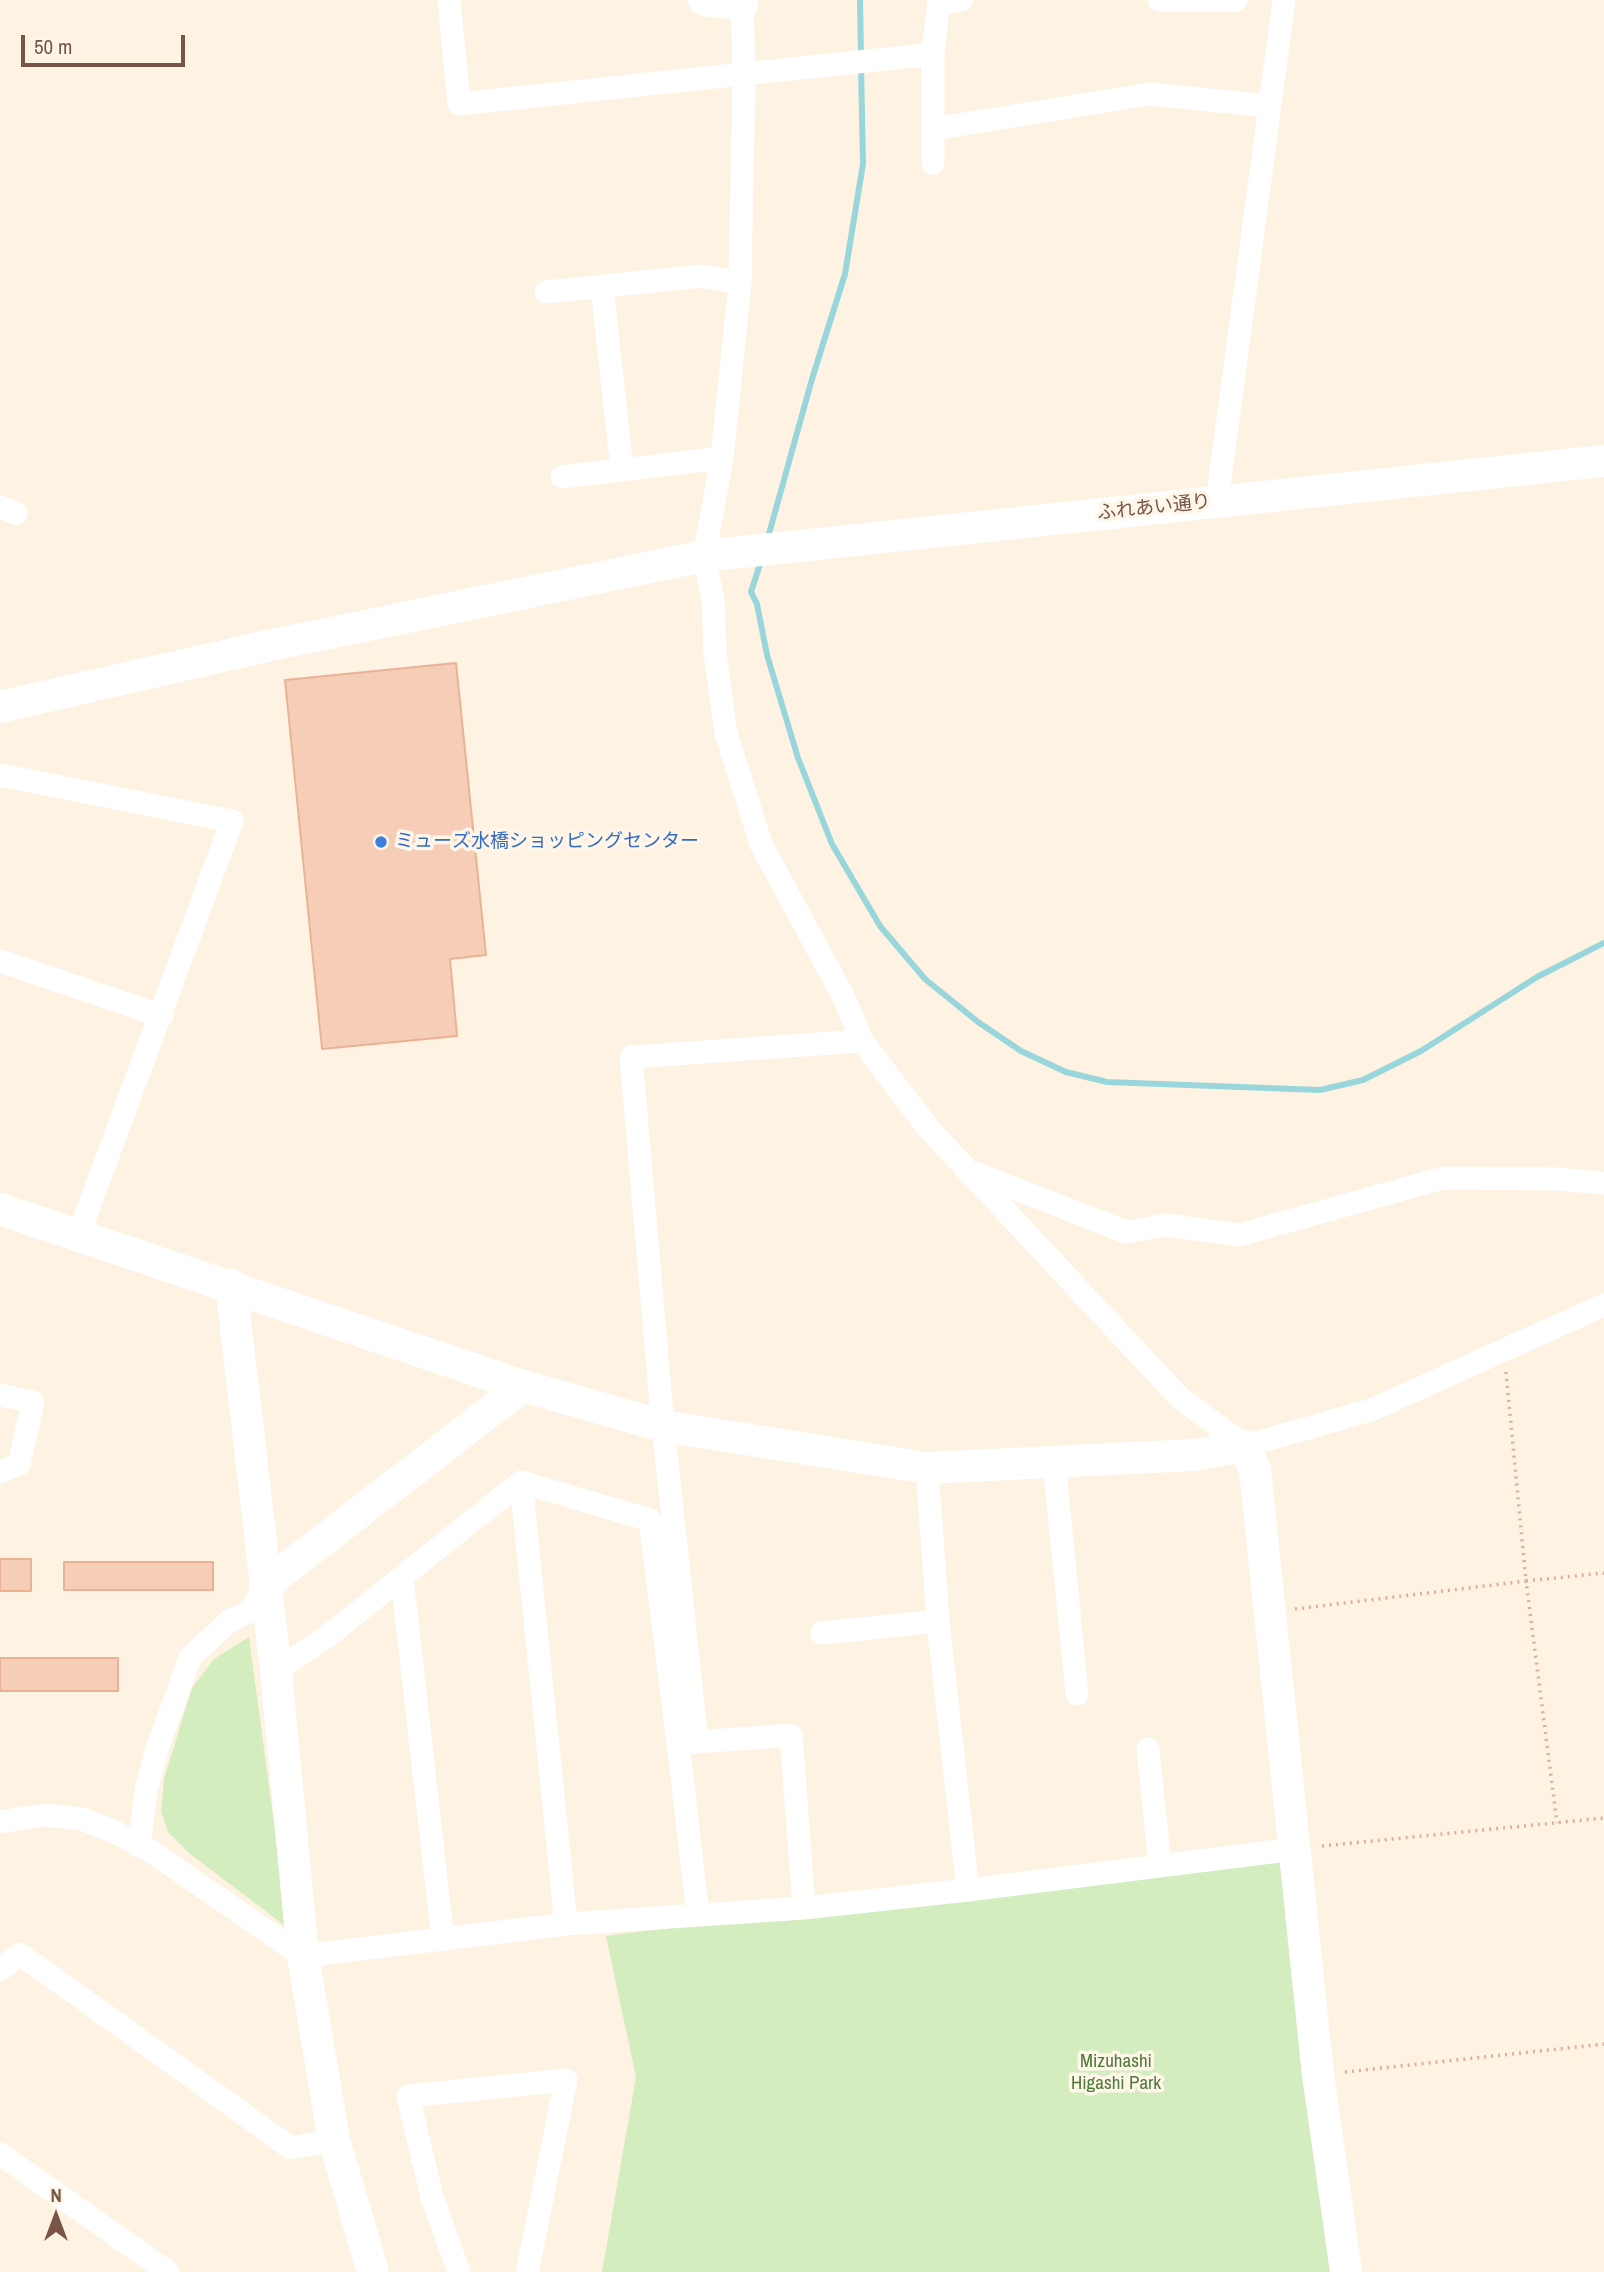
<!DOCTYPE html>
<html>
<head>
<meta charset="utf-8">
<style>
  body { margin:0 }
  #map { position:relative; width:1604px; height:2272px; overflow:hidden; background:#fef2e2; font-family:"Archivo Narrow",sans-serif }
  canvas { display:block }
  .north { position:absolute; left:21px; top:2181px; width:70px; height:70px; -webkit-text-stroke:5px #fff6ea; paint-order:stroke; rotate:0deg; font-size:19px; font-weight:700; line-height:28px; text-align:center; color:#785546 }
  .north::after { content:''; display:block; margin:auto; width:24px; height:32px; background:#785546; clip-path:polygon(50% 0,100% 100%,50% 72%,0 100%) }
  .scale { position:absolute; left:21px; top:35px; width:164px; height:32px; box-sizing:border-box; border:4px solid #785546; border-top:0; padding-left:9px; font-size:21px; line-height:24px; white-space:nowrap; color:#785546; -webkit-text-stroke:5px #fff6ea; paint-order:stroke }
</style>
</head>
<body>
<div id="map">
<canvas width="1604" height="2272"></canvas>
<div class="north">N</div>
<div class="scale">50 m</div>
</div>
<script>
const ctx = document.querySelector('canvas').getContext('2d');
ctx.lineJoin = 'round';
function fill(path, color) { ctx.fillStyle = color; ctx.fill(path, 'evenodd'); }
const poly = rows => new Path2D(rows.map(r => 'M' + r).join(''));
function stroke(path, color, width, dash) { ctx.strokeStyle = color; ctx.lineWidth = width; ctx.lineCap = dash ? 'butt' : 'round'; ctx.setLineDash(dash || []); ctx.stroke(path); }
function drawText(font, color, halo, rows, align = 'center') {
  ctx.font = font + ' "Archivo Narrow","Noto Sans JP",sans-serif'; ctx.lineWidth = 7; ctx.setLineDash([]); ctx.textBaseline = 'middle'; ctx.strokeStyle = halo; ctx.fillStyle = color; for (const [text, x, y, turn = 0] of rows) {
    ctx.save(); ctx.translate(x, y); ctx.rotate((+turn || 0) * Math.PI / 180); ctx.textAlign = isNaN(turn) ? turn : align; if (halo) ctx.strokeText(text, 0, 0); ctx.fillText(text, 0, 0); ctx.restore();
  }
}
const green = poly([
  [249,1637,288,1928,190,1854,168,1832,161,1812,164,1779,192,1688,214,1659],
  [1295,1849,1336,2272,602,2272,636,2077,606,1936]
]);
const stream = poly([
  [860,0,861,57],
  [767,541,812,379,845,274,863,164,861,67],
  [762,558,751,592,757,604,767,655,798,758,832,844,880,926,925,979,978,1022,1021,1051,1066,1072,1107,1082,1320,1090,1363,1080,1421,1051,1537,977,1604,943]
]);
const building = poly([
  [456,663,486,955,450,959,457,1036,322,1049,285,680,456,663],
  [0,1559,31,1559,31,1591,0,1591,0,1559],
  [64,1562,213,1562,213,1590,64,1590,64,1562],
  [0,1658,118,1658,118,1691,0,1691,0,1658]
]);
const path = poly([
  [1506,1372,1526,1581,1604,1573],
  [1295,1609,1526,1581,1557,1823],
  [1322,1846,1604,1818],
  [1345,2072,1604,2044]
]);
const street = poly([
  [449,0,459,104,933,54],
  [742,0,744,74,740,283,722,458,704,556,713,600,715,653,726,733,761,844,843,996,862,1041,929,1129,1179,1397,1245,1446,1371,1410,1604,1305],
  [1159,0,1236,0],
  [939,4,962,0],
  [933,129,1150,94,1270,106],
  [933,163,933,54,939,0],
  [602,287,622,470],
  [546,292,702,276,740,283],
  [562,477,722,458],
  [1217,501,1284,0],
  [0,507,16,513],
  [0,775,232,821,78,1236],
  [0,961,162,1016],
  [975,1173,1126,1232,1166,1225,1239,1235,1443,1178,1557,1179,1604,1183],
  [0,1395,33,1402,19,1464,0,1472],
  [1054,1462,1077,1694],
  [927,1468,938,1621,968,1890],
  [521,1482,566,1924],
  [521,1482,650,1520,678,1743],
  [402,1578,443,1940],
  [822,1633,938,1621],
  [276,1671,328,1636,521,1482],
  [697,1742,791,1735,804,1908],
  [1148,1749,1160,1866],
  [0,1822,45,1815,82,1819,115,1832,152,1852,303,1956,566,1924,804,1908,968,1890,1295,1849],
  [139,1846,146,1791,158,1746,190,1658,229,1621,251,1611,265,1585],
  [698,1915,678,1743,697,1742,663,1426,631,1057,862,1041],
  [0,1970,20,1954,291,2148,334,2140],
  [0,2154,168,2272],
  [459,2272,432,2197,408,2096,566,2080,528,2268]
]);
const secondary = poly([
  [704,0,742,4],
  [0,707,267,646,704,556,1604,461],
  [0,1209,523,1386,663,1426,927,1468,1194,1455,1245,1446,1255,1470,1318,2075,1346,2272],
  [231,1285,276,1671,303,1956,334,2140,373,2272],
  [265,1585,523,1386]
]);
const markers = [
  [381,842,7,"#3f7fe0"]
];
const streetNames = [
  ["ふれあい通り",1154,508,-6]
];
const shopNames = [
  ["ミューズ水橋ショッピングセンター",395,842]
];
const parkNames = [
  ["Mizuhashi",1116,2062],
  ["Higashi Park",1116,2084]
];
fill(green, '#d4edbf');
stroke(stream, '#99d6dc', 6);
fill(building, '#f6cdb7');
stroke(building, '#ebb195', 2);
stroke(path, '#dbb09a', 3.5, [2, 5]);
stroke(street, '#fff', 23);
stroke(secondary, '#fff', 32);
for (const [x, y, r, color] of markers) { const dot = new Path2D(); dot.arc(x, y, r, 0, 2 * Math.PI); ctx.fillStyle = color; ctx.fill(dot); stroke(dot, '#fff6ea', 2.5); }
drawText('19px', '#785546', '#fff6ea', streetNames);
drawText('19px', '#366cbe', '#fff6ea', shopNames, 'left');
drawText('19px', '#507a3a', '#fff6ea', parkNames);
</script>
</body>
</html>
